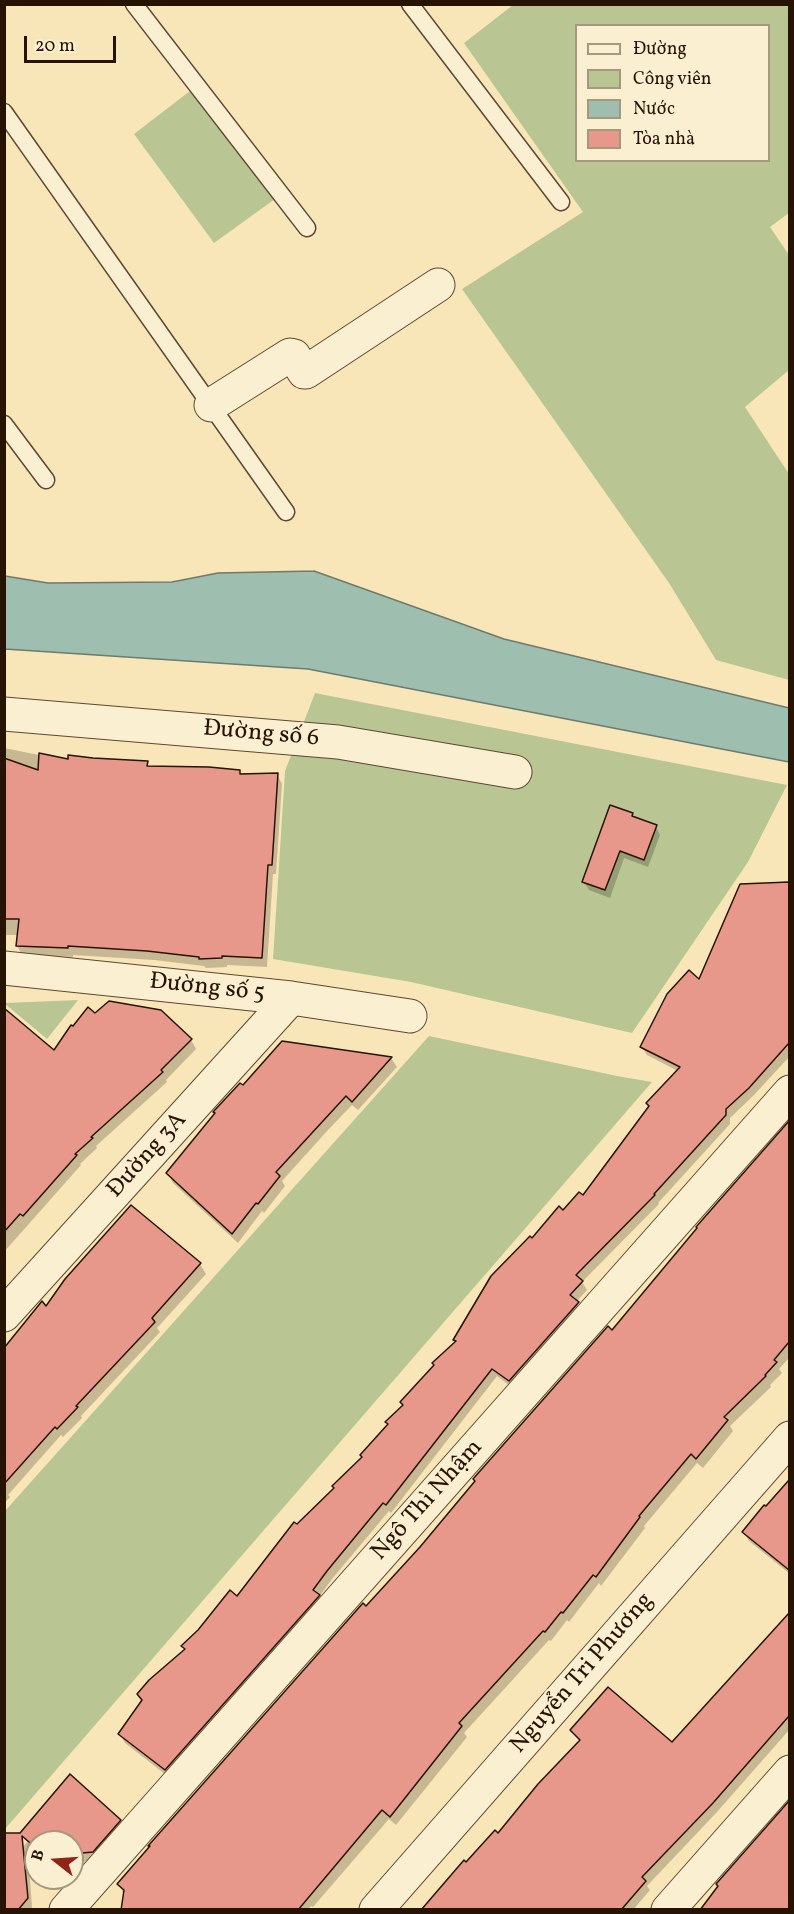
<!DOCTYPE html>
<html>
<head>
<meta charset="utf-8">
<style>
  body { margin:0 }
  #map { position:relative; width:794px; height:1914px; overflow:hidden; background:#f9e6b8; font-family:Vollkorn,serif }
  canvas { display:block }
  .frame { position:absolute; inset:0; border:6px solid #271304; pointer-events:none }
  .legend { position:absolute; left:575px; top:24px; width:195px; height:138px; box-sizing:border-box; background:#fbefd1; border:2px solid #a6977f; margin:0; padding:8px 10px; list-style:none; font-size:18px; color:#271304 }
  .legend li { display:flex; align-items:center; gap:12px; height:30px }
  .legend b { width:30px; border:2px solid #a6977f }
  .north { position:absolute; left:24px; top:1830px; width:60px; height:60px; box-sizing:border-box; background:#fbefd1; border:2px solid #a6977f; border-radius:50%; rotate:287deg; font-size:16px; font-weight:700; line-height:24px; text-align:center; color:#271304 }
  .north::after { content:''; display:block; margin:auto; width:21px; height:27px; background:#8f2418; clip-path:polygon(50% 0,100% 100%,50% 72%,0 100%) }
  .scale { position:absolute; left:24px; top:36px; width:92px; height:27px; box-sizing:border-box; border:3px solid #271304; border-top:0; padding-left:8px; font-size:18px; line-height:21px; white-space:nowrap; color:#271304; -webkit-text-stroke:4px #fbefd1; paint-order:stroke }
</style>
</head>
<body>
<div id="map">
<canvas width="794" height="1914"></canvas>
<div class="frame"></div>
<ul class="legend">
<li><b style="height:8px;background:#fbefd1"></b>Đường</li>
<li><b style="height:16px;background:#b9c693"></b>Công viên</li>
<li><b style="height:16px;background:#9ebfb0"></b>Nước</li>
<li><b style="height:16px;background:#e7988b"></b>Tòa nhà</li>
</ul>
<div class="north">B</div>
<div class="scale">20 m</div>
</div>
<script>
const ctx = document.querySelector('canvas').getContext('2d');
ctx.lineJoin = 'round';
function fill(path, color) { ctx.fillStyle = color; ctx.fill(path, 'evenodd'); }
const poly = rows => new Path2D(rows.map(r => 'M' + r).join(''));
function stroke(path, color, width, dash) { ctx.strokeStyle = color; ctx.lineWidth = width; ctx.lineCap = dash ? 'butt' : 'round'; ctx.setLineDash(dash || []); ctx.stroke(path); }
function drawText(font, color, halo, rows, align = 'center') {
  ctx.font = font + ' Vollkorn,serif'; ctx.lineWidth = 4.5; ctx.setLineDash([]); ctx.textBaseline = 'middle'; ctx.strokeStyle = halo; ctx.fillStyle = color; for (const [text, x, y, turn = 0] of rows) {
    ctx.save(); ctx.translate(x, y); ctx.rotate((+turn || 0) * Math.PI / 180); ctx.textAlign = isNaN(turn) ? turn : align; if (halo) ctx.strokeText(text, 0, 0); ctx.fillText(text, 0, 0); ctx.restore();
  }
}
const green = poly([
  [789,5,789,213,770,227,789,255,789,370,745,407,789,474,789,680,716,660,669,583,462,289,583,212,464,43,513,5],
  [576,26,768,26,768,160,576,160],
  [190,91,275,199,214,243,134,134],
  [315,693,787,785,748,862,632,1033,411,982,273,959,285,771],
  [78,1000,47,1039,4,1003,5,1003],
  [429,1036,617,1076,652,1082,5,1829,5,1511]
]);
const water = poly([
  [314,571,504,639,789,708,789,762,308,669,5,649,5,576,48,583,172,582,218,573,314,571]
]);
const shadow = poly([
  [4,748,69,761,147,763,149,768,239,771,242,775,277,774,282,784,276,874,273,874,267,967,227,965,227,967,206,968,204,966,154,960,73,955,73,957,22,955,17,946,18,935,4,935],
  [632,814,635,819,656,827,660,835,648,867,624,858,610,898,589,890,584,882],
  [790,883,790,1056,754,1095,730,1118,730,1124,658,1203,659,1204,582,1282,587,1290,576,1302,583,1311,514,1389,497,1376,391,1513,389,1511,332,1579,319,1597,323,1605,170,1778,125,1743,120,1734,186,1651,183,1646,237,1599,297,1526,335,1489,363,1458,404,1407,401,1402,457,1342,455,1340,533,1240,583,1197,650,1108,647,1104,678,1071,647,1055,642,1047,700,981,741,885],
  [4,1010,54,1052,73,1029,95,1015,191,1040,196,1049,166,1080,167,1082,96,1146,97,1148,80,1164,81,1165,4,1252],
  [282,1042,391,1058,397,1067,358,1110,352,1105,328,1130,282,1181,285,1186,264,1213,262,1211,238,1243,173,1183,168,1173],
  [788,1124,789,1358,779,1369,782,1373,770,1385,771,1387,730,1426,733,1431,703,1468,697,1463,644,1526,645,1528,601,1586,599,1583,569,1622,567,1620,551,1641,549,1640,464,1733,467,1737,396,1825,389,1819,313,1907,311,1906,307,1910,122,1910,124,1894,118,1884,151,1848,150,1846,363,1605,366,1608,612,1332],
  [131,1207,200,1264,206,1274,157,1328,160,1332,81,1416,82,1418,63,1437,61,1435,8,1495,10,1497,4,1504,4,1344,7,1347,46,1308],
  [790,1482,790,1574,749,1541,744,1532],
  [790,1614,790,1729,717,1812,647,1886,650,1890,633,1910,424,1910,466,1864,498,1835,580,1742,572,1730,672,1744],
  [790,1803,790,1910,702,1910,719,1886,718,1884],
  [120,1821,125,1829,98,1860,72,1863,72,1842,36,1842,36,1866,29,1867,32,1907,30,1910,4,1910,4,1869,27,1842,21,1833]
]);
const building = poly([
  [39,753,68,759,68,755,93,758,148,761,147,766,209,767,240,770,240,774,278,773,272,865,268,865,262,958,222,956,222,958,199,959,199,957,147,951,68,946,68,948,16,946,19,919,4,919,4,758,38,770,39,753],
  [610,805,633,813,632,816,657,825,644,860,620,851,605,890,582,882,610,805],
  [789,882,789,1043,749,1088,726,1109,726,1115,654,1194,655,1195,576,1275,583,1281,570,1295,579,1302,509,1381,492,1369,386,1505,383,1503,327,1571,313,1590,320,1595,165,1770,118,1734,142,1700,137,1694,149,1680,185,1649,181,1646,198,1630,230,1590,237,1596,294,1522,297,1524,334,1488,332,1486,362,1457,360,1455,388,1424,385,1422,403,1405,400,1402,434,1365,432,1363,456,1341,453,1340,491,1276,530,1236,532,1238,559,1206,563,1210,579,1192,583,1195,649,1106,646,1103,680,1067,640,1047,667,994,689,970,699,979,740,884,789,882],
  [109,1001,161,1010,192,1039,161,1070,163,1072,91,1137,93,1138,75,1154,77,1155,23,1216,20,1214,4,1232,4,1008,54,1050,71,1025,73,1026,88,1007,95,1013,109,1001],
  [282,1041,392,1057,352,1102,346,1096,323,1121,276,1172,280,1176,258,1204,256,1203,232,1234,166,1173,215,1113,213,1112,240,1083,243,1085,282,1041],
  [789,1121,789,1342,774,1360,777,1362,765,1375,766,1376,724,1417,728,1420,696,1459,691,1454,639,1516,640,1517,596,1577,593,1575,563,1613,561,1612,545,1632,543,1631,459,1723,462,1726,390,1817,382,1810,298,1910,121,1910,124,1890,117,1884,150,1846,148,1846,363,1603,366,1606,420,1547,475,1481,473,1479,608,1326,612,1330,697,1228,696,1227,789,1121],
  [131,1205,201,1263,152,1318,155,1322,76,1406,78,1407,57,1429,55,1427,4,1484,4,1348,42,1301,46,1306,65,1279,131,1205],
  [789,1480,789,1570,742,1532,764,1505,766,1506,789,1480],
  [789,1613,789,1716,713,1803,642,1877,646,1881,621,1910,421,1910,464,1860,466,1862,495,1830,498,1833,538,1784,580,1740,570,1730,608,1687,672,1742,789,1613],
  [70,1774,121,1820,93,1852,72,1854,72,1842,36,1842,36,1848,22,1836,28,1898,18,1910,4,1910,4,1833,20,1833,70,1774],
  [789,1801,789,1910,700,1910,718,1886,716,1884,789,1801]
]);
const service = poly([
  [134,4,307,228],
  [410,4,561,202],
  [4,112,286,512],
  [4,424,46,480]
]);
const minor = poly([
  [211,405,290,355,294,356,304,372,306,372,438,285],
  [4,714,338,742,515,772],
  [4,968,291,998,410,1016],
  [4,1315,291,998],
  [66,1910,790,1092],
  [668,1910,790,1772]
]);
const tertiary = poly([
  [376,1910,790,1438]
]);
const streetNames = [
  ["Đường số 6",261,735,5],
  ["Đường số 5",207,989,6],
  ["Đường 3A",148,1156,-48],
  ["Ngô Thì Nhậm",428,1501,-48],
  ["Nguyển Tri Phương",583,1674,-49]
];
fill(green, '#b9c693');
fill(water, '#9ebfb0');
stroke(water, '#6e7a6b', 1.5);
fill(shadow, '#0003');
fill(building, '#e7988b');
stroke(building, '#271304', 1.5);
stroke(service, '#5c4831', 19);
stroke(minor, '#5c4831', 35);
stroke(tertiary, '#5c4831', 35);
stroke(service, '#fbefd1', 16);
stroke(minor, '#fbefd1', 33);
stroke(tertiary, '#fbefd1', 33);
drawText('24px', '#271304', '#fbefd1', streetNames);
</script>
</body>
</html>
